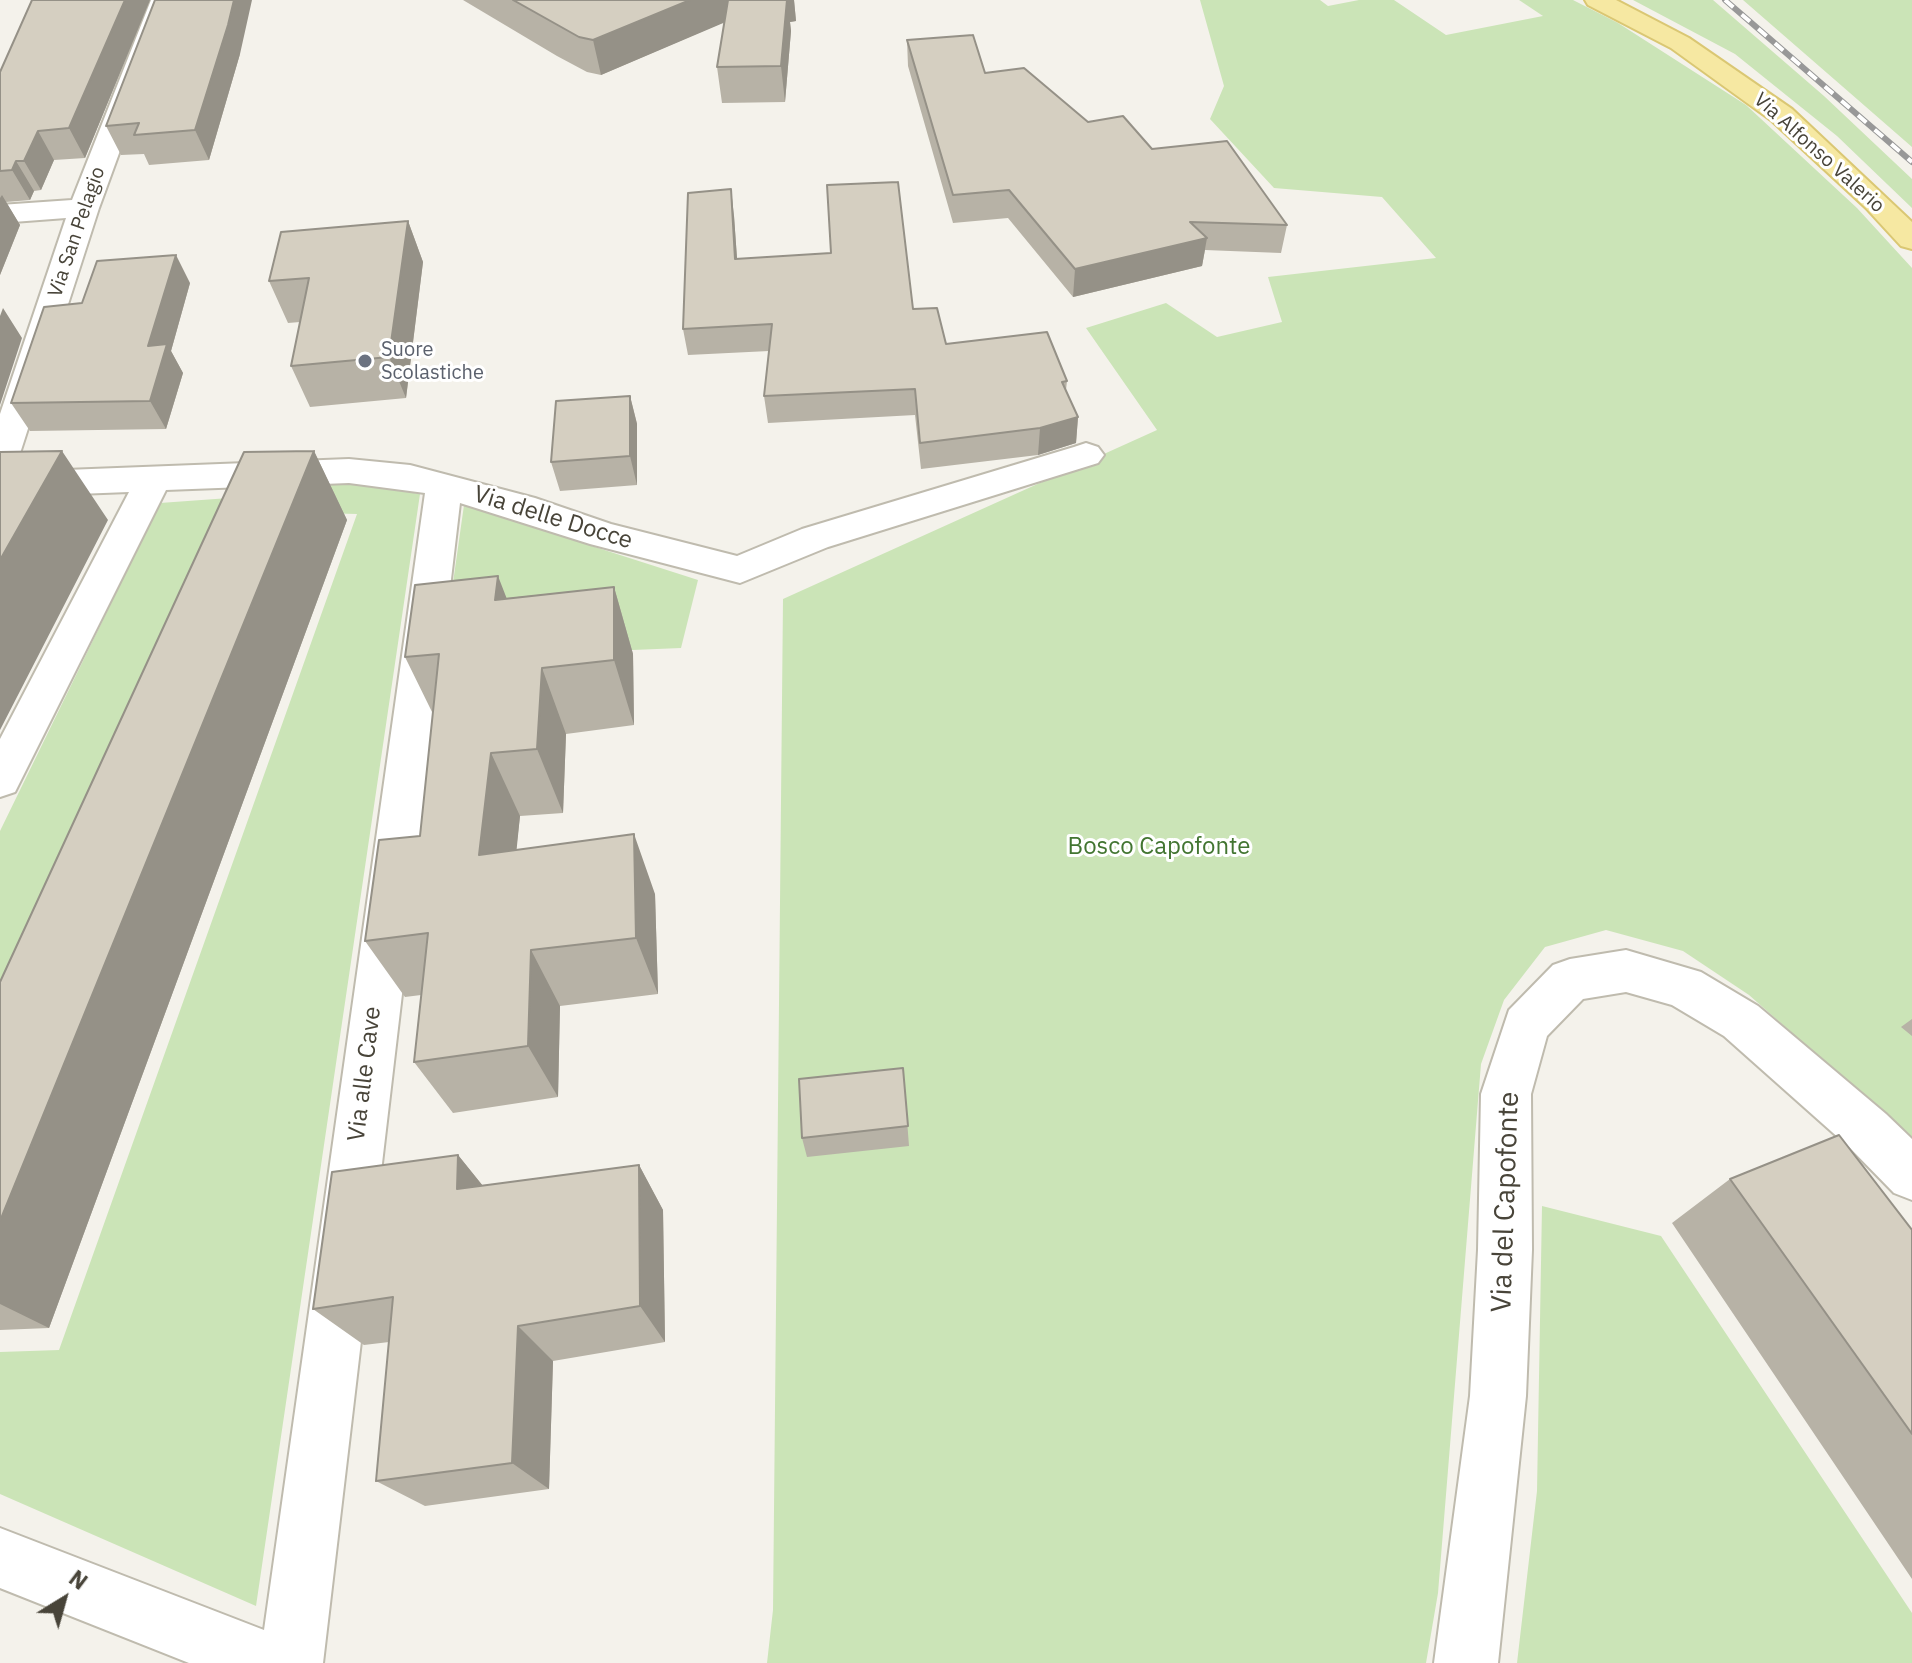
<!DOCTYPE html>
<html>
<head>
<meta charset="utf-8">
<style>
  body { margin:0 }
  #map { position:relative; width:1912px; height:1663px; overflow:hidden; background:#f4f2eb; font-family:"IBM Plex Sans",sans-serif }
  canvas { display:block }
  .north { position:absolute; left:24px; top:1559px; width:80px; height:80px; -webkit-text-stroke:6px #fff; paint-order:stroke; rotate:37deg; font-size:22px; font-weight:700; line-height:32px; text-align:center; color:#484439 }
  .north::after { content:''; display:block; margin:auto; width:28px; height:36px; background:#484439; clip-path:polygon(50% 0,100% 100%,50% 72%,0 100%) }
</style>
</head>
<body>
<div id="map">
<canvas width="1912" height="1663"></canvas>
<div class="north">N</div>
</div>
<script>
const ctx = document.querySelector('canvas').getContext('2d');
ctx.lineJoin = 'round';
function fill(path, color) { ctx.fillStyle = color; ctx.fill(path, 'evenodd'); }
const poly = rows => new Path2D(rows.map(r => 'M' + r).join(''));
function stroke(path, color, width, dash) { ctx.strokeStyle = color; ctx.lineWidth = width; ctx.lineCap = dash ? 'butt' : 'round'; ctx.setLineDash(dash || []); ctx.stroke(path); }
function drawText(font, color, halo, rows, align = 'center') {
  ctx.font = font + ' "IBM Plex Sans",sans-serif'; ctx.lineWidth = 6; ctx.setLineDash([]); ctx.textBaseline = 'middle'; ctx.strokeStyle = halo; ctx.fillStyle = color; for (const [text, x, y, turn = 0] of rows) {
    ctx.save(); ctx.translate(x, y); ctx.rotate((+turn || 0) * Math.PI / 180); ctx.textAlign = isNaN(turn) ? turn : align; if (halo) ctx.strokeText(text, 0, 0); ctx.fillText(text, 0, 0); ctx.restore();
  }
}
const green = poly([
  [1200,0,1320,0,1328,6,1359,0,1394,0,1446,35,1543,16,1519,0,1573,0,1618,23,1746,105,1857,208,1912,268,1912,1139,1749,995,1683,951,1606,930,1545,947,1504,1000,1481,1064,1438,1593,1426,1663,767,1663,773,1610,783,599,1157,430,1086,328,1166,303,1217,337,1282,322,1268,277,1436,258,1382,197,1274,188,1210,119,1224,86],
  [1633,0,1713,0,1824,96,1912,179,1912,208,1837,136,1735,54],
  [1743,0,1912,0,1912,147,1850,93],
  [349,482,420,494,256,1606,0,1494,0,1352,59,1350,357,514,276,512,289,483],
  [243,497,0,1043,0,831,160,503],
  [464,505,698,580,681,648,536,654,448,618],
  [1542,1206,1661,1236,1912,1613,1912,1663,1517,1663,1537,1491]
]);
const minor = poly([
  [151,0,175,0,99,208,14,472,349,459,410,465,535,498,611,524,737,556,802,529,1074,447,1086,443,1098,447,1104,455,1098,463,828,547,740,583,590,544,460,503,323,1663,189,1663,0,1588,0,1528,264,1630,425,493,349,483,166,490,15,792,0,797,0,739,129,492,0,497,0,414,66,218,0,223,0,205,72,200,151,0],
  [1626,950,1701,972,1758,1006,1886,1114,1912,1139,1912,1200,1894,1193,1850,1148,1724,1036,1672,1005,1626,992,1583,999,1547,1036,1531,1094,1532,1250,1526,1396,1498,1663,1434,1663,1470,1396,1478,1250,1481,1094,1509,1010,1553,965,1570,959,1626,950]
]);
const major = poly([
  [1585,0,1616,0,1689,38,1792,109,1912,222,1912,249,1901,246,1866,208,1772,121,1671,48,1588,5,1585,0]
]);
const rail = poly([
  [1725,0,1912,162]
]);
const wall = poly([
  [32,0,150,0,85,158,54,160,41,190,34,191,30,200,6,202,20,225,0,275,0,72],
  [463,0,794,0,796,21,790,22,791,31,785,102,722,103,717,67,724,22,601,75,587,72,557,56],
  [907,40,985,73,1088,122,1152,149,1287,225,1281,253,1205,250,1202,266,1073,297,1008,218,953,223,908,66],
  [240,54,209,160,149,165,144,154,121,155,106,126],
  [734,216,737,259,913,309,946,344,1067,381,1066,390,1078,417,1076,443,1038,455,921,469,915,415,768,423,764,396,769,351,688,355,683,329],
  [408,221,423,262,406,398,310,407,291,366,300,322,288,323,269,281],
  [190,283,171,351,183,373,166,429,30,431,11,403,82,303],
  [630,396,637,424,637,485,560,491,551,462],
  [314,451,347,520,49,1328,0,1330,0,982],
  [614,587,633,654,634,725,566,734,563,813,520,816,516,850,655,894,658,994,560,1006,558,1097,453,1113,414,1062,421,995,405,997,365,941,420,836,433,714,405,657,507,598],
  [1912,1019,1912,1036,1901,1027],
  [903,1068,909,1146,807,1157,802,1138],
  [458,1155,483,1186,639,1165,663,1210,665,1342,553,1361,549,1489,425,1506,376,1481,389,1342,364,1345,313,1309],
  [1730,1179,1912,1230,1912,1579,1672,1223]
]);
const shadedWall = poly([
  [125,0,150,0,85,158,69,128],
  [234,0,252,0,240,54,209,160,195,130],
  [690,0,732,0,735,18,601,75,593,40],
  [785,0,794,0,796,21,790,22,791,31,785,102,781,66],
  [38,131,54,160,41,190,24,161],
  [16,161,34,191,30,200,12,170],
  [731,189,734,216,739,286,735,259],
  [2,195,20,225,0,275,0,198],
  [408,221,423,262,406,398,389,357],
  [1207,238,1202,266,1073,297,1075,269],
  [176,255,190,283,171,351,183,373,166,429,150,401,148,346],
  [3,308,22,338,0,405,0,316],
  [630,396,637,424,637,485,630,456],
  [1078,417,1076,443,1038,455,1040,428],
  [62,451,108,520,0,730,0,560],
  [314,451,347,520,49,1328,0,1304,0,1221],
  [498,576,524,643,495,600],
  [614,587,633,654,634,725,614,660],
  [542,668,566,734,563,813,537,749],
  [491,753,520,816,510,914,479,855],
  [634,834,655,894,658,994,636,938],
  [531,950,560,1006,558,1097,528,1046],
  [458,1155,495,1201,457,1189],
  [639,1165,663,1210,665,1342,640,1306],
  [518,1326,553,1361,549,1489,512,1463]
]);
const building = poly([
  [32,0,125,0,69,128,38,131,24,161,16,161,12,170,0,171,0,72,32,0],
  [155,0,234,0,228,25,195,130,134,135,139,123,106,126,155,0],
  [513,0,690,0,593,40,579,37,513,0],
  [728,0,787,0,781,66,717,67,728,0],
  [973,35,985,73,1024,68,1088,122,1123,116,1152,149,1227,141,1287,225,1190,222,1207,238,1075,269,1009,190,953,195,907,40,973,35],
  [898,182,913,309,937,308,946,344,1047,332,1067,381,1062,382,1078,417,1040,428,920,443,915,389,764,396,772,324,683,329,688,193,731,189,735,259,831,253,827,185,898,182],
  [408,221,389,357,291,366,309,278,269,281,281,232,408,221],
  [176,255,148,346,167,344,150,401,11,403,44,307,82,303,97,261,176,255],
  [630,396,630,456,551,462,556,401,630,396],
  [62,451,0,560,0,452,62,451],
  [314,451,0,1221,0,982,244,452,314,451],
  [498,576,495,600,614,587,614,660,542,668,537,749,491,753,479,855,634,834,636,938,531,950,528,1046,414,1062,428,933,365,941,379,840,420,836,439,654,405,657,415,585,498,576],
  [903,1068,908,1126,802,1138,799,1079,903,1068],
  [1839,1135,1912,1230,1912,1434,1730,1179,1839,1135],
  [458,1155,457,1189,639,1165,640,1306,518,1326,512,1463,376,1481,393,1297,313,1309,332,1172,458,1155]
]);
const markers = [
  [365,361,8,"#6b7280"]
];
const farStreetnames = [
  ["Via Alfonso Valerio",1819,153,42],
  ["Via San Pelagio",77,232,-71]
];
const farWorshipnames = [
  ["Suore",381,350],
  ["Scolastiche",381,373]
];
const streetNames = [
  ["Via delle Docce",553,518,17],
  ["Via alle Cave",365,1074,-83]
];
const parkNames = [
  ["Bosco Capofonte",1159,847]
];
const nearStreetnames = [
  ["Via del Capofonte",1506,1202,-88]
];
fill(green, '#cbe4b7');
stroke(minor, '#bfbbae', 4);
stroke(major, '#dac773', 4);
fill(minor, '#fff');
fill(major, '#f6e8a2');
stroke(rail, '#989898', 6);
stroke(rail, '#fff', 4, [11]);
fill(wall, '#b7b2a6');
fill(shadedWall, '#959187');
fill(building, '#d5cfc1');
stroke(building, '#959187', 2);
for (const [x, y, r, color] of markers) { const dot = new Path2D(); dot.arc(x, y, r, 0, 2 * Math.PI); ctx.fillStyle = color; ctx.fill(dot); stroke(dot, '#fff', 3); }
drawText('20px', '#484439', '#fff', farStreetnames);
drawText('20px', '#5b616d', '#fff', farWorshipnames, 'left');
drawText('24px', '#484439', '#fff', streetNames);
drawText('24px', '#427531', '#fff', parkNames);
drawText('28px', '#484439', '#fff', nearStreetnames);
</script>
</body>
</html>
